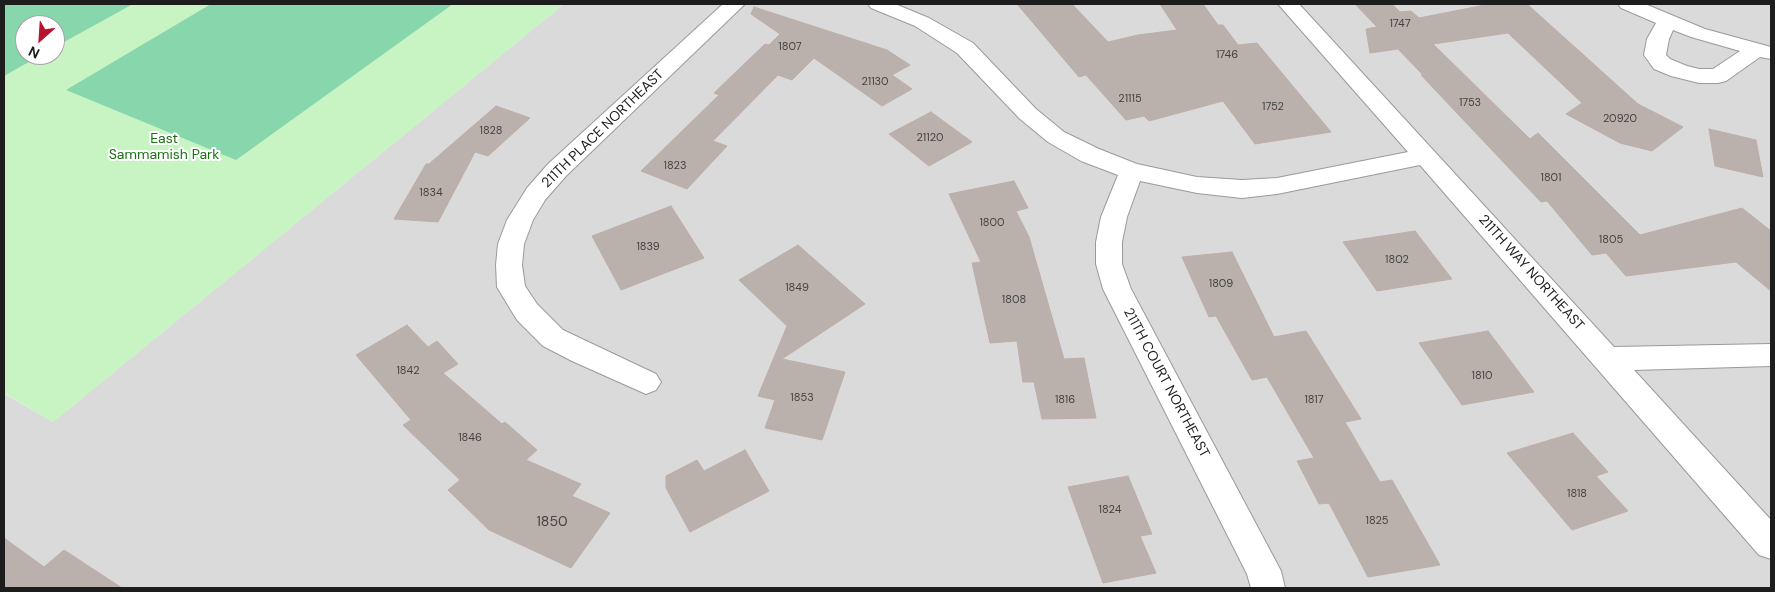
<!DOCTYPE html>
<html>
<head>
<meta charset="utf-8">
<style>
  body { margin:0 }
  #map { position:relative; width:1775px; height:592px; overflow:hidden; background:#ede9e4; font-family:"DM Sans",sans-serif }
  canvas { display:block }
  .frame { position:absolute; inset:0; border:5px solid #1d1d1d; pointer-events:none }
  .north { position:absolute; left:15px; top:15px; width:50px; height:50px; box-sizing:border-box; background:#fff; border:1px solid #a5a5a5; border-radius:50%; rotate:206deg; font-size:14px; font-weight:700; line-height:20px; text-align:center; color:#1d1d1d }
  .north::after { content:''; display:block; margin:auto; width:18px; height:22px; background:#b9122c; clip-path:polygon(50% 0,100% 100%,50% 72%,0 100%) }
</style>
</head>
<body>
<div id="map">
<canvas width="1775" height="592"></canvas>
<div class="frame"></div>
<div class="north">N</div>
</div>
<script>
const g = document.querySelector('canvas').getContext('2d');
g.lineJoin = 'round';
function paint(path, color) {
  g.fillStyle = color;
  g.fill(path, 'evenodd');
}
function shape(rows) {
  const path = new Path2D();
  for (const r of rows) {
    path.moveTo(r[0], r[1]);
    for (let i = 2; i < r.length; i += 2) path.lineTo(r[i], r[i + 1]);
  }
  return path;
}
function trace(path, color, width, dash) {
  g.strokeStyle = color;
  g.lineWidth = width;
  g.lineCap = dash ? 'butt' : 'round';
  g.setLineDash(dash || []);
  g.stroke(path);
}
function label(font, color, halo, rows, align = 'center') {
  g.font = font + ' "DM Sans",sans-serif';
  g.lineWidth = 4;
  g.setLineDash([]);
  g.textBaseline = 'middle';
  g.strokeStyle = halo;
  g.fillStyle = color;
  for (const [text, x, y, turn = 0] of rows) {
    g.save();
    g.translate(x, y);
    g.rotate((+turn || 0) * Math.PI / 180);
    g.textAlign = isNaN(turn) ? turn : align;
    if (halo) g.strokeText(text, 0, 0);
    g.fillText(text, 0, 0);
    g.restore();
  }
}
const residential = shape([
  [564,4,1771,4,1771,588,4,588,4,394,53,422]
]);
const park = shape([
  [4,4,564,4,53,422,4,393],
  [25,25,55,25,55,55,25,55]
]);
const pitch = shape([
  [4,4,133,4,55,47,55,25,25,25,25,55,41,55,4,76],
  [211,4,453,4,236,160,66,90]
]);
const building = shape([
  [1017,4,1072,4,1108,42,1138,35,1177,30,1160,4,1203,4,1218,25,1223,25,1238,45,1257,43,1331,132,1255,144,1223,101,1149,121,1144,116,1126,120,1086,75,1079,77,1017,4],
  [1355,4,1392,4,1400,12,1411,11,1419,18,1490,4,1527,4,1638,104,1683,127,1652,151,1620,143,1566,114,1582,103,1508,33,1433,44,1530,139,1538,133,1640,235,1742,208,1771,231,1771,291,1736,262,1626,276,1606,253,1592,255,1547,201,1541,202,1421,75,1423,75,1398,49,1370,53,1366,29,1377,27,1355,4],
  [754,7,887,50,910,65,892,75,912,89,882,106,814,58,792,80,778,75,713,141,727,146,687,189,641,171,719,95,714,93,765,44,769,45,780,34,751,14,754,7],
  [496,106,530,118,488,156,475,152,438,222,394,219,426,164,429,164,496,106],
  [931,112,972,142,929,166,889,134,931,112],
  [1709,129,1756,140,1763,177,1715,166,1709,129],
  [1014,181,1028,208,1016,211,1029,237,1064,359,1084,358,1096,418,1042,419,1034,382,1023,382,1017,341,990,343,972,263,981,262,949,194,1014,181],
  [671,206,704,258,621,290,592,236,671,206],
  [1415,231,1452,279,1377,291,1343,242,1415,231],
  [798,245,865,304,782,359,845,372,822,440,765,428,775,400,758,396,787,326,739,280,798,245],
  [1232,252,1274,337,1306,331,1361,419,1345,422,1380,482,1392,480,1440,565,1368,577,1329,503,1319,504,1297,461,1314,458,1267,377,1252,380,1216,316,1209,317,1182,257,1232,252],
  [407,325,428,347,437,341,458,364,443,373,502,424,505,422,537,450,526,460,581,484,572,496,610,513,571,568,489,530,448,490,460,480,403,425,411,420,356,355,407,325],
  [1488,331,1534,392,1462,405,1419,343,1488,331],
  [1573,433,1608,472,1596,476,1628,511,1572,530,1507,453,1573,433],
  [745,450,769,491,690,532,666,488,666,476,697,460,704,471,745,450],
  [1128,476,1152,534,1140,536,1156,573,1103,583,1068,487,1128,476],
  [4,538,44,567,64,550,122,588,4,588,4,538]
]);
const minor = shape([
  [723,4,745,4,566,176,545,200,533,220,524,244,522,265,525,286,537,304,563,330,656,374,661,382,656,390,646,394,572,361,543,346,517,320,497,287,496,265,498,244,507,220,527,188,548,164,723,4],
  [868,4,895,4,929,18,973,43,1036,109,1064,132,1099,149,1137,164,1197,177,1242,180,1277,178,1408,152,1278,4,1299,4,1614,347,1771,344,1771,366,1634,370,1771,520,1771,559,1759,555,1420,165,1277,194,1242,198,1197,193,1140,181,1127,217,1122,242,1122,264,1131,289,1281,571,1285,588,1251,588,1247,574,1103,289,1096,264,1096,242,1101,217,1118,175,1081,161,1048,142,1020,119,957,53,915,26,871,8,868,4],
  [1618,4,1645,4,1705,29,1771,47,1771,59,1760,57,1726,81,1718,83,1699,83,1671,76,1654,69,1644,55,1647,39,1656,23,1621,8,1618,4],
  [1673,30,1691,37,1740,51,1713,69,1699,69,1687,66,1670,59,1666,55,1669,39,1673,30]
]);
const numberNames = [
  ["1747",1400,24],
  ["1807",790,47],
  ["1746",1227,55],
  ["21130",875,82],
  ["21115",1130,99],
  ["1753",1470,103],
  ["1752",1273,107],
  ["20920",1620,119],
  ["1828",491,131],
  ["21120",930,138],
  ["1823",675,166],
  ["1801",1551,178],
  ["1834",431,193],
  ["1800",992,223],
  ["1805",1611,240],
  ["1839",648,247],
  ["1802",1397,260],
  ["1809",1221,284],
  ["1849",797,288],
  ["1808",1014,300],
  ["1842",408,371],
  ["1810",1482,376],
  ["1853",802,398],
  ["1816",1065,400],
  ["1817",1314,400],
  ["1846",470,438],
  ["1818",1577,494],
  ["1824",1110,510],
  ["1825",1377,521]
];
const streetNames = [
  ["211TH PLACE NORTHEAST",603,129,-44],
  ["211TH WAY NORTHEAST",1531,273,48],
  ["211TH COURT NORTHEAST",1166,383,62]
];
const parkNames = [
  ["East",164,139],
  ["Sammamish Park",164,155]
];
const nearNumbernames = [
  ["1850",552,522]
];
paint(residential, '#dbdada');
paint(park, '#c8f4c4');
paint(pitch, '#88d6ac');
paint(building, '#bab1ad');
trace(building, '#beaea8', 1);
trace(minor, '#9a9a9a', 2);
paint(minor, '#fff');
label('11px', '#444241', null, numberNames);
label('14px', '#1d1d1d', '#fff', streetNames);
label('14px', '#1c7115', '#fff', parkNames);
label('14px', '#444241', null, nearNumbernames);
</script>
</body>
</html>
